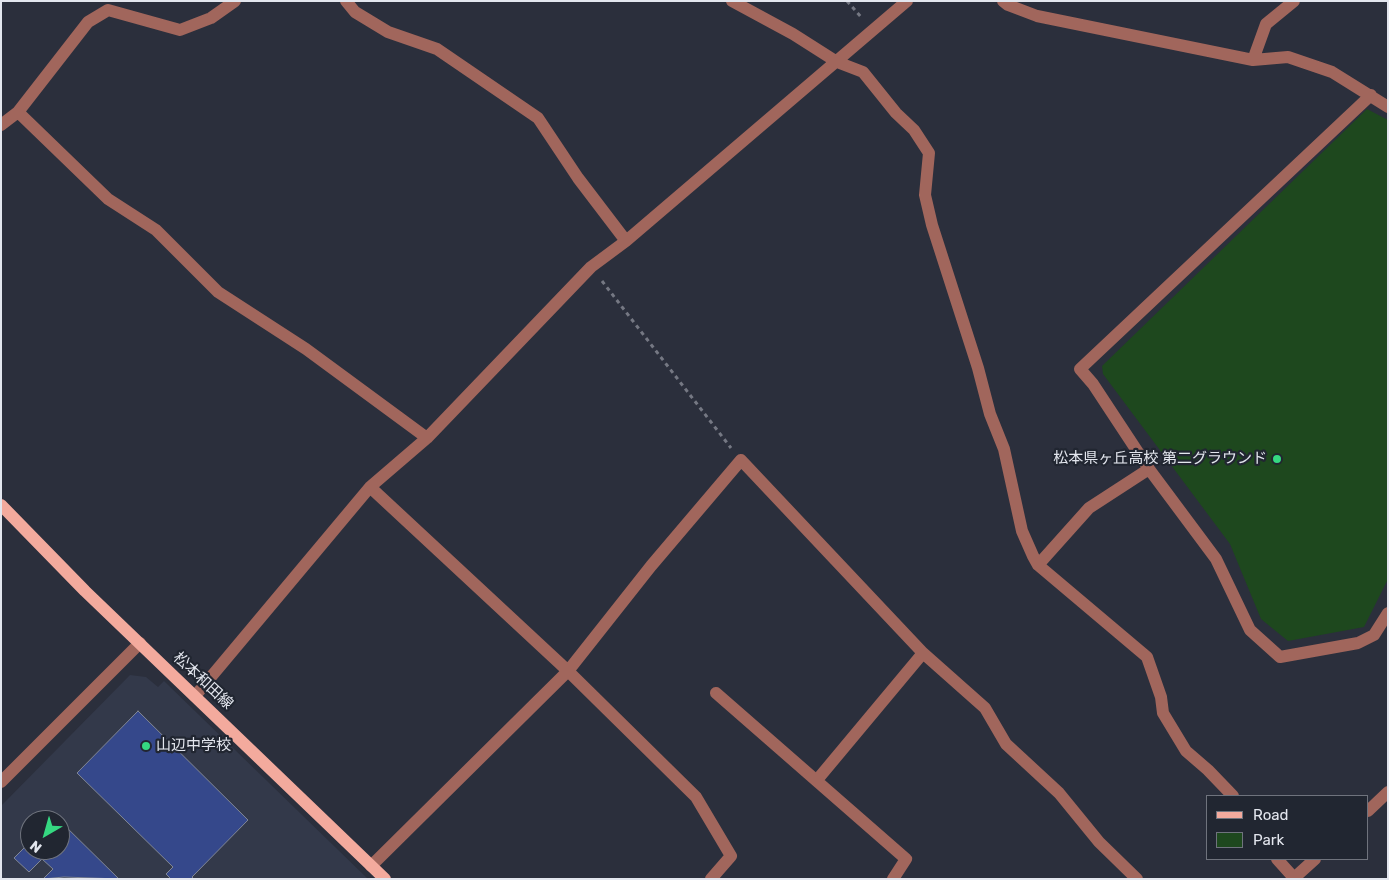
<!DOCTYPE html>
<html>
<head>
<meta charset="utf-8">
<style>
  body { margin:0 }
  #map { position:relative; width:1389px; height:880px; overflow:hidden; background:#2b2f3c; font-family:Rubik,sans-serif }
  canvas { display:block }
  .frame { position:absolute; inset:0; border:2px solid #e3e6ee; pointer-events:none }
  .legend { position:absolute; left:1206px; top:795px; width:162px; height:65px; box-sizing:border-box; background:#212631; border:1px solid #6f737d; margin:0; padding:6px 9px; list-style:none; font-size:15px; color:#e3e6ee }
  .legend li { display:flex; align-items:center; gap:10px; height:25px }
  .legend b { width:25px; border:1px solid #6f737d }
  .north { position:absolute; left:20px; top:810px; width:50px; height:50px; box-sizing:border-box; background:#212631; border:1px solid #6f737d; border-radius:50%; rotate:218deg; font-size:14px; font-weight:700; line-height:20px; text-align:center; color:#e3e6ee }
  .north::after { content:''; display:block; margin:auto; width:18px; height:22px; background:#35d881; clip-path:polygon(50% 0,100% 100%,50% 72%,0 100%) }
</style>
</head>
<body>
<div id="map">
<canvas width="1389" height="880"></canvas>
<div class="frame"></div>
<ul class="legend">
<li><b style="height:6px;background:#f3aa9d"></b>Road</li>
<li><b style="height:14px;background:#1e481e"></b>Park</li>
</ul>
<div class="north">N</div>
</div>
<script>
const g = document.querySelector('canvas').getContext('2d');
g.lineJoin = 'round';
function paint(path, color) {
  g.fillStyle = color;
  g.fill(path, 'evenodd');
}
function shape(rows) {
  const path = new Path2D();
  for (const r of rows) {
    path.moveTo(r[0], r[1]);
    for (let i = 2; i < r.length; i += 2) path.lineTo(r[i], r[i + 1]);
  }
  return path;
}
function trace(path, color, width, dash) {
  g.strokeStyle = color;
  g.lineWidth = width;
  g.lineCap = dash ? 'butt' : 'round';
  g.setLineDash(dash || []);
  g.stroke(path);
}
function label(font, color, halo, rows, align = 'center') {
  g.font = font + ' Rubik,"Noto Sans JP",sans-serif';
  g.lineWidth = 4.5;
  g.setLineDash([]);
  g.textBaseline = 'middle';
  g.strokeStyle = halo;
  g.fillStyle = color;
  for (const [text, x, y, turn = 0] of rows) {
    g.save();
    g.translate(x, y);
    g.rotate((+turn || 0) * Math.PI / 180);
    g.textAlign = isNaN(turn) ? turn : align;
    if (halo) g.strokeText(text, 0, 0);
    g.fillText(text, 0, 0);
    g.restore();
  }
}
const built = shape([
  [130,675,146,677,158,687,164,681,368,879,1,879,1,806],
  [30,820,60,820,60,850,30,850]
]);
const green = shape([
  [1367,109,1388,120,1388,579,1364,627,1288,641,1261,619,1230,544,1103,374,1102,366]
]);
const building = shape([
  [138,711,248,820,192,877,194,879,171,879,166,874,173,867,77,773,138,711],
  [52,813,59,820,45,820,52,813],
  [60,821,119,879,64,877,43,879,53,869,42,859,29,872,14,858,28,844,26,839,30,835,30,850,60,850,60,821]
]);
const path = shape([
  [847,1,861,17],
  [602,281,731,448]
]);
const minor = shape([
  [346,1,355,12,388,32,437,49,538,118,578,178,626,241],
  [732,1,793,34,837,62,863,72,896,113,914,130,929,153,925,195,932,225,978,368,990,414,1004,449,1022,531,1033,556,1038,565,1147,657,1161,697,1163,713,1186,751,1208,770,1233,796],
  [1003,1,1008,5,1037,16,1253,60,1288,57,1332,72,1388,107],
  [1253,60,1266,24,1294,1],
  [1371,95,1080,369,1093,384,1149,469,1216,559,1250,630,1280,657,1358,643,1374,635,1388,613],
  [18,112,108,199,156,230,218,292,306,349,427,438],
  [1,125,18,112,88,22,108,10,180,30,211,18,235,1],
  [370,487,568,671,696,797,731,856,711,879],
  [1038,565,1089,508,1149,469],
  [716,693,906,859,893,879],
  [195,696,370,487,427,438,591,267,626,241,907,1],
  [817,780,923,653],
  [1,782,140,643],
  [1368,811,1388,792],
  [1277,859,1295,879],
  [371,866,568,671,651,566,741,460,923,653,985,708,1006,744,1059,793,1099,842,1137,879],
  [1293,879,1315,859]
]);
const major = shape([
  [1,505,85,591,385,879]
]);
const markers = [
  [1277,459,5,"#35d881"],
  [146,746,5,"#35d881"]
];
const poiNames = [
  ["松本県ヶ丘高校 第二グラウンド",1267,459],
  ["山辺中学校",156,746,"left"]
];
const streetNames = [
  ["松本和田線",203,681,43]
];
paint(built, '#33394a');
paint(green, '#1e481e');
paint(building, '#35488b');
trace(building, '#818795', 1);
trace(path, '#757883', 3, [4, 4]);
trace(minor, '#a1665c', 12);
trace(major, '#f3aa9d', 12);
for (const [x, y, r, color] of markers) {
  const dot = new Path2D();
  dot.arc(x, y, r, 0, 2 * Math.PI);
  g.fillStyle = color;
  g.fill(dot);
  trace(dot, '#212631', 2);
}
label('15px', '#e3e6ee', '#212631', poiNames, 'right');
label('15px', '#e3e6ee', '#212631', streetNames);
</script>
</body>
</html>
